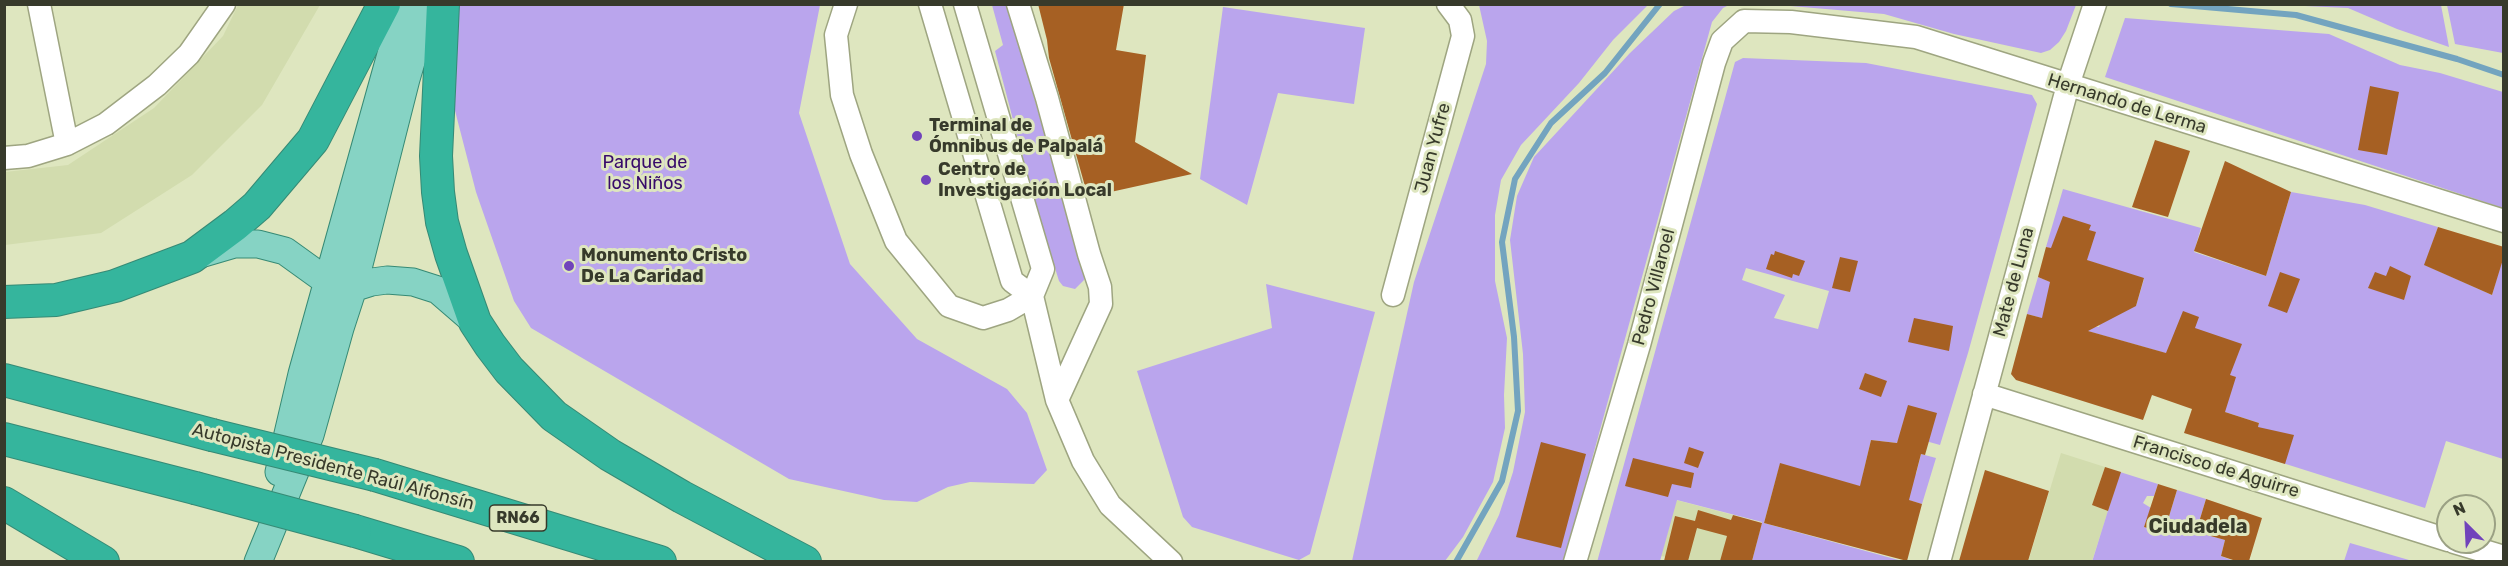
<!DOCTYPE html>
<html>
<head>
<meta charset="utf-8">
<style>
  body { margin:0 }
  #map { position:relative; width:2508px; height:566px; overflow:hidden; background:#dee6bf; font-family:Rubik,sans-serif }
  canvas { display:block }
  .frame { position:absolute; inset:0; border:6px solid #373a2b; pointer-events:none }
  .north { position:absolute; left:2436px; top:494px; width:60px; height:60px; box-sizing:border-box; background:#dee6bf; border:2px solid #9ba184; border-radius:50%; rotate:336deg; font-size:16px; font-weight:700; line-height:24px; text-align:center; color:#373a2b }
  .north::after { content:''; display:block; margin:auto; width:21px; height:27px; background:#7143bb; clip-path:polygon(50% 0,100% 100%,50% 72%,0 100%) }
</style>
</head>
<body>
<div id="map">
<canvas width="2508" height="566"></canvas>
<div class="frame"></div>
<div class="north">N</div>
</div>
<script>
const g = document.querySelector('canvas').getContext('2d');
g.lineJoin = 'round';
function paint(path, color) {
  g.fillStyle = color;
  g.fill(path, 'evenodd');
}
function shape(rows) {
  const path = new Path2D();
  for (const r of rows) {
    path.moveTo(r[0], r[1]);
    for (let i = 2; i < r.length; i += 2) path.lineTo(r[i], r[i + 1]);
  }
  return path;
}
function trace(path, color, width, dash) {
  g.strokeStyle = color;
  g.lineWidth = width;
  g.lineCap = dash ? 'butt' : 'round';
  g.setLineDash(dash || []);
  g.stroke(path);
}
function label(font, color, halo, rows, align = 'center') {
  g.font = font + ' Rubik,sans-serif';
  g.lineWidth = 6;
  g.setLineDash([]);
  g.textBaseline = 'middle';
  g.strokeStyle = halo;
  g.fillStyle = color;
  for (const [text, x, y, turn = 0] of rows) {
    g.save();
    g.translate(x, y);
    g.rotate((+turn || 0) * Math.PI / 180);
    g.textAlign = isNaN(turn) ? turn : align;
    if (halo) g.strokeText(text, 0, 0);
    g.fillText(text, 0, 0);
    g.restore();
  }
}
const built = shape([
  [238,5,320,5,262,105,192,175,101,233,5,245,5,172,68,165,154,108,223,36],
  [2061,453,2105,467,2092,505,2108,511,2092,561,2028,562],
  [1676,500,1733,515,1723,553,1733,556,1732,561,1685,561,1661,556]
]);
const green = shape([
  [454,5,820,5,799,113,850,264,917,339,1007,389,1027,413,1047,470,1034,484,970,482,948,487,917,502,884,500,789,479,531,328,514,301,476,192,453,103],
  [992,5,1008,5,1084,274,1084,280,1075,289,1063,286,1059,281,1033,196,995,51,1003,45],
  [1479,5,1648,5,1613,40,1579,83,1521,145,1501,180,1495,215,1495,281,1507,338,1504,395,1505,428,1493,482,1463,537,1445,561,1352,561,1414,282,1486,64,1487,41],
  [1686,5,1729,5,1723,8,1712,22,1564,561,1476,562,1499,515,1513,472,1525,412,1523,354,1510,240,1517,196,1534,157,1630,53,1674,11],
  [1779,5,2076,5,2066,31,2059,42,2050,50,2041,53,1954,34,1884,14],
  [2283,5,2441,5,2449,47,2397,29,2348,8],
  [2447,5,2503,5,2503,53,2455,44],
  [1223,7,1365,28,1354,104,1278,93,1247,205,1200,179],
  [2125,18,2329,34,2400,65,2440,73,2503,92,2503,208,2105,77],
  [1743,58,1866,63,2032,95,2037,104,1968,353,1940,445,1901,434,1897,443,1871,440,1863,474,1916,474,1921,454,1936,458,1922,504,1780,464,1764,523,1902,561,1752,561,1762,522,1677,500,1660,561,1597,562,1735,62],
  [1746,268,1829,291,1818,329,1774,318,1785,295,1742,280],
  [2063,189,2201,228,2194,252,2266,276,2291,192,2365,205,2438,227,2425,265,2492,295,2503,256,2503,459,2446,441,2425,508,2251,453,2259,423,2225,412,2165,353,2027,314,2038,277,2051,282,2075,323,2099,327,2106,302,2136,306,2144,279,2046,247],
  [1266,284,1375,312,1310,554,1299,560,1192,527,1183,517,1137,371,1272,328],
  [2120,472,2158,484,2154,496,2147,496,2143,503,2151,508,2144,527,2164,533,2177,490,2206,499,2196,532,2225,540,2221,556,2231,560,2230,562,2092,562],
  [2350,543,2409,560,2414,561,2344,561]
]);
const stream = shape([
  [2171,4,2296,15,2457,59,2504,75],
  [1456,562,1502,481,1518,411,1514,337,1502,242,1515,179,1551,123,1605,73,1660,4]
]);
const building = shape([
  [1038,4,1124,4,1116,50,1146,55,1135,142,1192,174,1088,197,1049,58,1047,40],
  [2370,86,2399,92,2387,155,2358,150],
  [2155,140,2190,151,2168,217,2132,207],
  [2225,161,2291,192,2266,276,2194,251],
  [2063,216,2091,225,2089,230,2096,232,2087,260,2144,278,2136,306,2088,331,2166,353,2183,311,2199,317,2195,328,2242,344,2230,375,2236,377,2225,412,2259,423,2258,427,2294,435,2285,464,2184,433,2192,409,2152,395,2143,420,2016,380,2011,374,2027,314,2042,318,2050,282,2038,277,2046,247,2051,248],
  [2438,227,2504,247,2504,256,2492,295,2424,265],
  [1775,251,1805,261,1799,276,1793,274,1792,278,1766,269,1771,254,1774,255],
  [1840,257,1858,261,1850,292,1832,288],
  [2390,266,2411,276,2404,300,2368,288,2375,272,2386,276],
  [2280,272,2300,279,2287,313,2268,306],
  [1914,318,1953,326,1949,351,1908,342],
  [1865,373,1887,381,1881,397,1859,389],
  [1908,405,1937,413,1925,455,1921,454,1909,500,1922,504,1907,561,1764,523,1780,463,1860,486,1871,440,1897,443],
  [1541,442,1586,454,1561,548,1516,537],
  [1689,447,1704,452,1698,468,1684,463],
  [1633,458,1694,473,1691,488,1672,484,1668,497,1625,486],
  [2105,467,2121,472,2108,511,2092,505],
  [1985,470,2049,491,2028,561,1959,561],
  [2158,484,2177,490,2164,533,2144,527],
  [2206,499,2262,518,2249,561,2236,561,2221,556,2225,540,2196,532],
  [1698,510,1731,520,1733,515,1762,523,1752,561,1720,561,1727,536,1697,528,1688,561,1664,561,1675,516,1695,521]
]);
const minor = shape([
  [39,4,67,144],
  [846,4,836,35,842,95,861,154,896,241,949,306,983,318,1008,310,1032,296],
  [930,4,1012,281,1032,296],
  [965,4,1043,269,1032,296],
  [1018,4,1047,98,1089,254,1100,287,1101,304,1057,400],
  [4,158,28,156,67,144,106,124,157,85,189,54,224,4],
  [1393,295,1463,36,1460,20,1448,4],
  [1032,296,1057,400,1083,461,1110,505,1171,562],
  [1984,394,2448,540],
  [2454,542,2504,557],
  [1575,562,1639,345,1714,63,1722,41,1744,21,1791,22,1916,37,2504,221],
  [1939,562,2068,85,2095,4]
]);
const major = shape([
  [200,254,234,244,258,244,285,251,328,282,334,297],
  [341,297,353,288,372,282,387,280,413,282,438,290,475,322],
  [279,472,302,374,405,4],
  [258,562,310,435,340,328,353,288,406,79,428,4]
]);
const highway = shape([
  [443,4,436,156,438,192,442,222,451,254,475,322,490,345,509,370,554,416,610,455,682,497,805,562],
  [4,302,56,300,115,286,192,257,235,225,257,206,313,140,384,4],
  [4,380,212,435],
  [4,439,195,488],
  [375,475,660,562],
  [4,503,103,562],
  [355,531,458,562]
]);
const highwayBridge = shape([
  [212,435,375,475],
  [195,488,355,531]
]);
const markers = [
  [917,136,6,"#7143bb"],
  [926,180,6,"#7143bb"],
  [569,266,6,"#7143bb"]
];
const shields = [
  [518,518,57]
];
const shieldNames = [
  ["RN66",518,518]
];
const streetNames = [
  ["Hernando de Lerma",2127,104,17],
  ["Juan Yufre",1433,148,-75],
  ["Mate de Luna",2014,282,-75],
  ["Pedro Villaroel",1654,287,-75],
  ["Autopista Presidente Raúl Alfonsín",333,467,15],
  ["Francisco de Aguirre",2216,467,17]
];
const poiNames = [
  ["Terminal de",929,126],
  ["Ómnibus de Palpalá",929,147],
  ["Centro de",938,170],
  ["Investigación Local",938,191],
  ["Monumento Cristo",581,256],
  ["De La Caridad",581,277]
];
const parkNames = [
  ["Parque de",645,163],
  ["los Niños",645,184]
];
const neighbourhoodNames = [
  ["Ciudadela",2198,527]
];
paint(built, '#d2dcae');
paint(green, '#baa5ed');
trace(stream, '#73a4bf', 6);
paint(building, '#a66023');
trace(minor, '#9ea581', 25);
trace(major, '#368a75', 29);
trace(highway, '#368a75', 34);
trace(minor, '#fff', 22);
trace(major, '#86d3c4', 27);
trace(highway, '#35b59d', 32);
trace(highwayBridge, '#368a75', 34, []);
trace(highwayBridge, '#35b59d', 32);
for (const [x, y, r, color] of markers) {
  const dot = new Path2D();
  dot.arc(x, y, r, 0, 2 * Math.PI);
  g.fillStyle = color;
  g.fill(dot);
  trace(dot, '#dee6bf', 2);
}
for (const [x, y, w] of shields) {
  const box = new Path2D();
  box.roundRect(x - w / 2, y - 13, w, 26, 4.5);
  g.fillStyle = '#dee6bf';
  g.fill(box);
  trace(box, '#373a2b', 1.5);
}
label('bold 16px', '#373a2b', null, shieldNames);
label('18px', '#373a2b', '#dee6bf', streetNames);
label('bold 18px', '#373a2b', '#dee6bf', poiNames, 'left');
label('18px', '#370a6a', '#dee6bf', parkNames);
label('bold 20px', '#373a2b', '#dee6bf', neighbourhoodNames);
</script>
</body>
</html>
